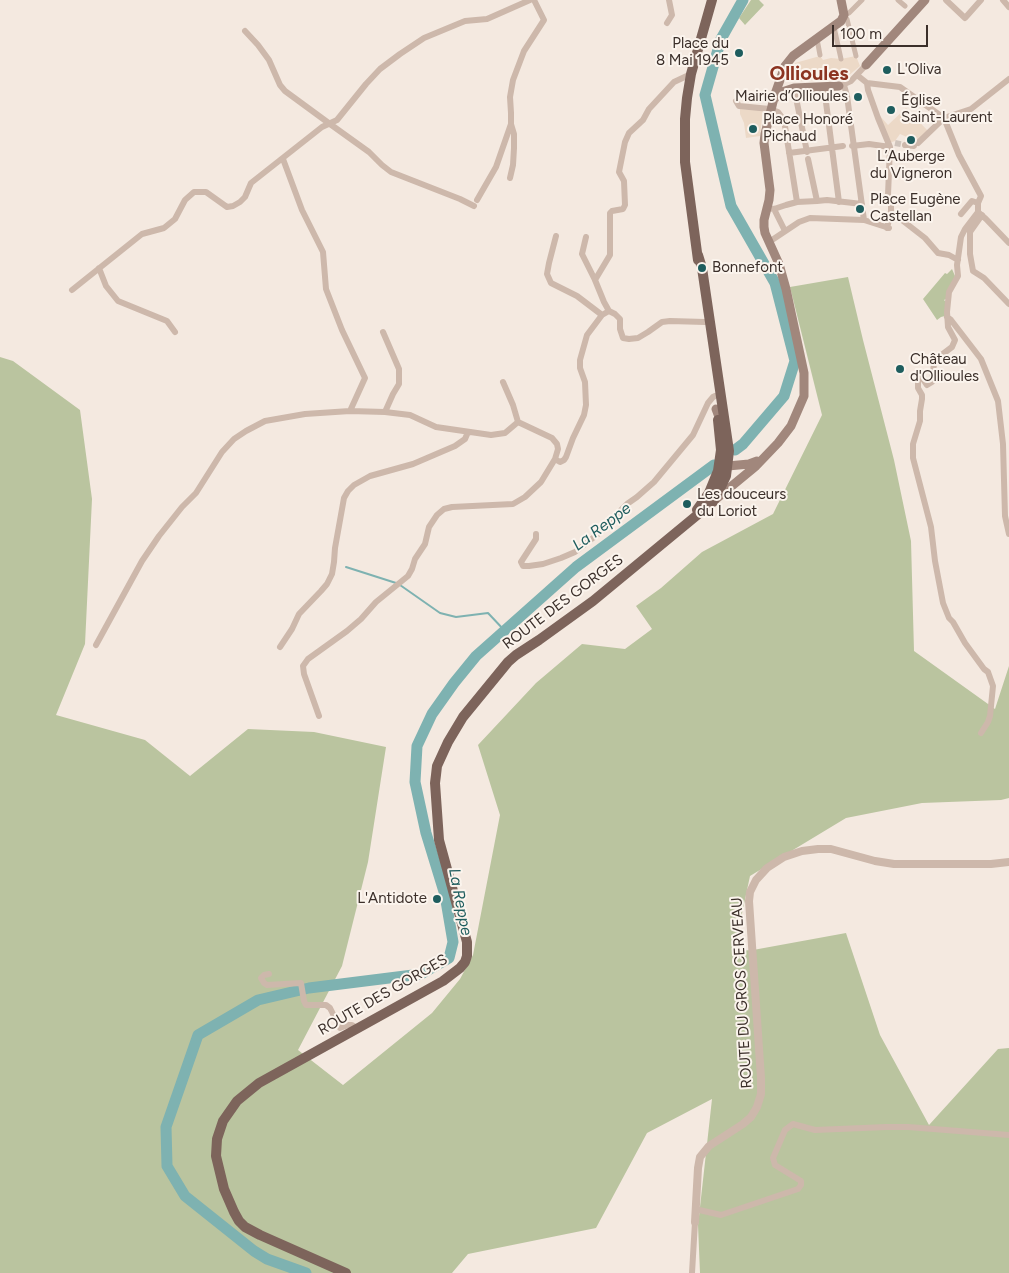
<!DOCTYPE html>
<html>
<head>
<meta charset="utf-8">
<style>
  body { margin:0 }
  #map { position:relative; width:1009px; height:1273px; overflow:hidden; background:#f4e9e0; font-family:Figtree,sans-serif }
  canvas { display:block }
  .scale { position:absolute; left:832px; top:25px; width:96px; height:22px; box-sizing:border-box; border:2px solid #3b2f2a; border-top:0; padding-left:6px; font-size:15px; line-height:18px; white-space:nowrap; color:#3b2f2a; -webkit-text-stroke:4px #fbf4ed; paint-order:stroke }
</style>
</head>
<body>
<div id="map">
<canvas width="1009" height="1273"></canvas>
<div class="scale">100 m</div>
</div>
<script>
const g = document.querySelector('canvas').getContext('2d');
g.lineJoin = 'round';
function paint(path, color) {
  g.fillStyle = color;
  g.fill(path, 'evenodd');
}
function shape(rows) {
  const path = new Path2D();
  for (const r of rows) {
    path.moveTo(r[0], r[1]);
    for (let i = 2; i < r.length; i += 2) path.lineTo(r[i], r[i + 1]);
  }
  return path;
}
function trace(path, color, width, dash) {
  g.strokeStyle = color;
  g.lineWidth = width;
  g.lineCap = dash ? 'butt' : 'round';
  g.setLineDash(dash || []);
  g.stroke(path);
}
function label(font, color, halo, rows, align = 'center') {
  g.font = font + ' Figtree,sans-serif';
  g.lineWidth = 4;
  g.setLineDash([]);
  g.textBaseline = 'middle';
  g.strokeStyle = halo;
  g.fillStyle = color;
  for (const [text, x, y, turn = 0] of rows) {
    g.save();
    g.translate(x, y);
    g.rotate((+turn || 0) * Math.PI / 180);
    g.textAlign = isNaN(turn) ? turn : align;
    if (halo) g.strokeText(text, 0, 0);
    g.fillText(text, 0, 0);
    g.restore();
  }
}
const green = shape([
  [751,0,759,0,764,5,745,25,739,18],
  [952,269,955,276,946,299,944,300,946,302,945,316,941,317,937,320,923,299,945,273,947,274],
  [848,277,863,340,894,460,911,541,914,651,995,709,1009,666,1009,798,1001,800,922,803,846,818,750,876,734,951,753,950,846,933,880,1035,929,1125,998,1049,1009,1048,1009,1273,700,1273,698,1225,712,1099,647,1133,596,1228,468,1254,452,1273,0,1273,0,357,13,361,80,410,92,499,85,644,56,715,145,740,190,776,248,729,314,732,386,747,368,862,342,966,298,1050,343,1085,432,1013,460,979,473,955,500,815,478,745,536,683,582,644,625,649,652,629,636,606,661,588,702,552,773,514,822,415,790,287]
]);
const plaza = shape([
  [820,56,823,60,831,58,841,59,856,56,860,66,847,77,791,82,787,77,789,69,794,71,796,67,795,63],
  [906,108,928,131,916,141,900,134,895,141,889,143,880,116,888,125],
  [740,109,763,110,760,136,746,138,744,123,740,114]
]);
const stream = shape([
  [346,567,396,583],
  [400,585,440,613,456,617,488,613,505,631]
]);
const river = shape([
  [735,450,743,444,784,396,795,361,775,283,731,206,705,95,721,39,743,0],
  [306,1273,267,1259,254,1251,185,1196,167,1166,166,1127,198,1035,258,1000,309,988,421,974,449,958,453,942,445,895,426,833,415,782,417,746,432,714,454,683,476,656,576,567,714,465]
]);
const minorTunnel = shape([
  [895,143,905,145]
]);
const pedestrian = shape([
  [898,0,905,6],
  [844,15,849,13,862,0],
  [843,17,847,19,856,56],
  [834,27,841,59],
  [817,39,820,55]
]);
const minor = shape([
  [946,0,965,18,981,0],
  [1003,0,1009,7],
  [667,23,672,15,669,0],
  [245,31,258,45,269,60,280,85,285,91,330,124,369,152,382,165,391,172,460,199,474,206],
  [857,75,867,83,900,87,944,118],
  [867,83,868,90,878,118,890,147,888,195,891,203,891,211,887,228],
  [844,85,847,96,864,220],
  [840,86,851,81,866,65],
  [824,87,839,202],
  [794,88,807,152],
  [736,101,739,106,770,109,778,112,784,120,797,202],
  [944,118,959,155,981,196,978,203,978,212],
  [918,143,944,118,971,109,1009,79],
  [905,145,914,146],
  [852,146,869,144,890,147],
  [789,153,843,146],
  [283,159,302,210,323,252,326,289,342,330,365,378,350,411],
  [808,159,817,201],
  [510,178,513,165,514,148,514,134,511,124],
  [477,200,496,167,511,124,511,113,510,97,513,80,524,51,544,20,534,0],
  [767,208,774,209,786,205,797,202,817,201,827,200,862,204],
  [774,209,785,231],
  [978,212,965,229,961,237,957,265,958,276,949,292,947,312,948,327,955,340,952,347,935,360,932,375,932,382,927,385,921,376,918,377,918,388,922,395,922,399,920,411,920,421,913,444,913,458,931,527,935,561,943,603,949,618,953,622,965,643,984,669,988,672,993,686,990,716,988,722,981,733],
  [978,212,986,219,1009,243],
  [961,214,972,201,978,203],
  [898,217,925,238,938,253,949,255,958,260],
  [970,232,970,254,973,271,984,278,1009,304],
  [970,232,982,215],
  [556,236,549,263,547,274,551,283,577,296,602,315],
  [586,237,582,254,595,280,604,302,609,311],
  [769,242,799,222,810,218,864,220,889,228],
  [99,268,106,286,118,301,167,321,175,332],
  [595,280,610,255,610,213,612,211,623,209,625,205,624,181,619,172,625,142,629,133,643,120,649,109,674,82,691,74],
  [72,290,142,234,164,228,175,219,185,200,194,192,206,192,227,207,233,206,240,202,245,197,251,183,322,127,337,120,366,84,380,69,400,54,424,38,465,21,487,19,530,0],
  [947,317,951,320,981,359,998,401,1003,444,1005,516,1009,534],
  [383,332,399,369,399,384,393,394,385,412],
  [503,382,513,405,518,422],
  [555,459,560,462,564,460,566,457,573,438,584,415,586,405,585,382,580,368,580,360,587,335,602,315,609,311,615,314,620,319,620,329,623,338,629,339,638,338,648,332,662,322,670,321,705,322],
  [536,534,536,539,521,562,523,566,529,566,543,564,561,558,575,552,616,520,617,514,627,504,637,497,654,482,693,435,708,403,713,397,715,396],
  [96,645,142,561,159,536,182,507,196,493,222,452,234,439,246,431,265,421,305,414,350,411,385,412,410,415,436,427,491,435,505,433,518,422,552,438,557,444,558,449,555,459,541,482,525,497,513,504,452,507,444,509,437,515,429,527,425,544,415,559,412,569,408,576,376,602,361,619,347,631,308,659,303,666,304,674,319,716],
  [280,647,292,629,299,614,321,591,327,584,332,574,334,562,335,548,344,498,348,491,354,485,370,476,413,464,455,446,465,439,468,432],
  [269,974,264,975,261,978,264,983,267,985,301,983,304,1001,306,1005,326,1005,330,1008,340,1028,348,1025,352,1025,357,1028],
  [695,1209,721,1215,798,1189,801,1185,801,1181,775,1165,773,1158,785,1130,793,1124,815,1130,886,1127,908,1127,1009,1135],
  [692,1273,695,1222]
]);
const tertiary = shape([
  [695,1222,698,1168,700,1157,709,1146,743,1124,751,1117,757,1107,761,1094,761,1078,749,901,750,892,756,880,767,868,784,857,802,851,818,849,831,849,875,861,894,864,991,864,1009,862]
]);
const secondary = shape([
  [866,65,925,0],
  [773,100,782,92,794,88,839,86],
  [716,409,722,425],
  [722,469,728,466,749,464,757,461],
  [716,499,756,466,778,443,791,426,804,396,804,373,786,289,779,264,765,233,764,227,764,220,769,200,770,190,764,143,765,134,775,94,785,66,793,56,841,21,844,15,841,0]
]);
const primary = shape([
  [698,260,685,162,685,119,687,98,691,74,712,0],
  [697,510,709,493,718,471,721,450,718,420],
  [346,1273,260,1235,245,1227,239,1221,234,1212,224,1189,216,1156,217,1139,223,1121,237,1101,259,1083,443,981,460,968,465,962,467,956,467,942,439,840,435,783,436,775,437,766,448,742,463,717,508,662,516,655,539,640,593,601,713,502,719,491,726,476,729,451,702,268,698,255]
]);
const markers = [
  [739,53,5,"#1e5d5e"],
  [887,70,5,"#1e5d5e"],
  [858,97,5,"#1e5d5e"],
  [891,110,5,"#1e5d5e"],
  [753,129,5,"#1e5d5e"],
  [911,140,5,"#1e5d5e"],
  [860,209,5,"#1e5d5e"],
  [702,268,5,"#1e5d5e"],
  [900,369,5,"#1e5d5e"],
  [687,504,5,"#1e5d5e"],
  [437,899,5,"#1e5d5e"]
];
const poiNames = [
  ["Place du",729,44,"right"],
  ["8 Mai 1945",729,61,"right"],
  ["L'Oliva",897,70],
  ["Mairie d’Ollioules",848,97,"right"],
  ["Église",901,101],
  ["Saint-Laurent",901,118],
  ["Place Honoré",763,120],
  ["Pichaud",763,137],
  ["L’Auberge",911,157,"center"],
  ["du Vigneron",911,174,"center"],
  ["Place Eugène",870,200],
  ["Castellan",870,217],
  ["Bonnefont",712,268],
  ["Château",910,360],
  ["d'Ollioules",910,377],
  ["Les douceurs",697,495],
  ["du Loriot",697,512],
  ["L'Antidote",427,899,"right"]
];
const streetNames = [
  ["ROUTE DES GORGES",563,602,-37],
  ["ROUTE DU GROS CERVEAU",742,993,-93],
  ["ROUTE DES GORGES",383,995,-30]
];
const waterNames = [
  ["La Reppe",602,527,-37],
  ["La Reppe",460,902,79]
];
const districtNames = [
  ["Ollioules",809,74]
];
paint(green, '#bac49f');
paint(plaza, '#ecd9c7');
trace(stream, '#7eb2b1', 2);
trace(river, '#7eb2b1', 11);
trace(minorTunnel, '#cfc4bc', 6, [6, 3]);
trace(pedestrian, '#cdb8ab', 5);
trace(minor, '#cdb8ab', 6);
trace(tertiary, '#cdb8ab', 8);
trace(secondary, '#a1877c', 9);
trace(primary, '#7d645b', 10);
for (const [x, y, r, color] of markers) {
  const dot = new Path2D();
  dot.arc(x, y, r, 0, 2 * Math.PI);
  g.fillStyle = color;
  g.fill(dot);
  trace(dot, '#fbf4ed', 2);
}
label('15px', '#3b2f2a', '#fbf4ed', poiNames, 'left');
label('15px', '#3b2f2a', '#fbf4ed', streetNames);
label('italic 16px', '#1e5d5e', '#fbf4ed', waterNames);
label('bold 20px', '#8c3421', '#fbf4ed', districtNames);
</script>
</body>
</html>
